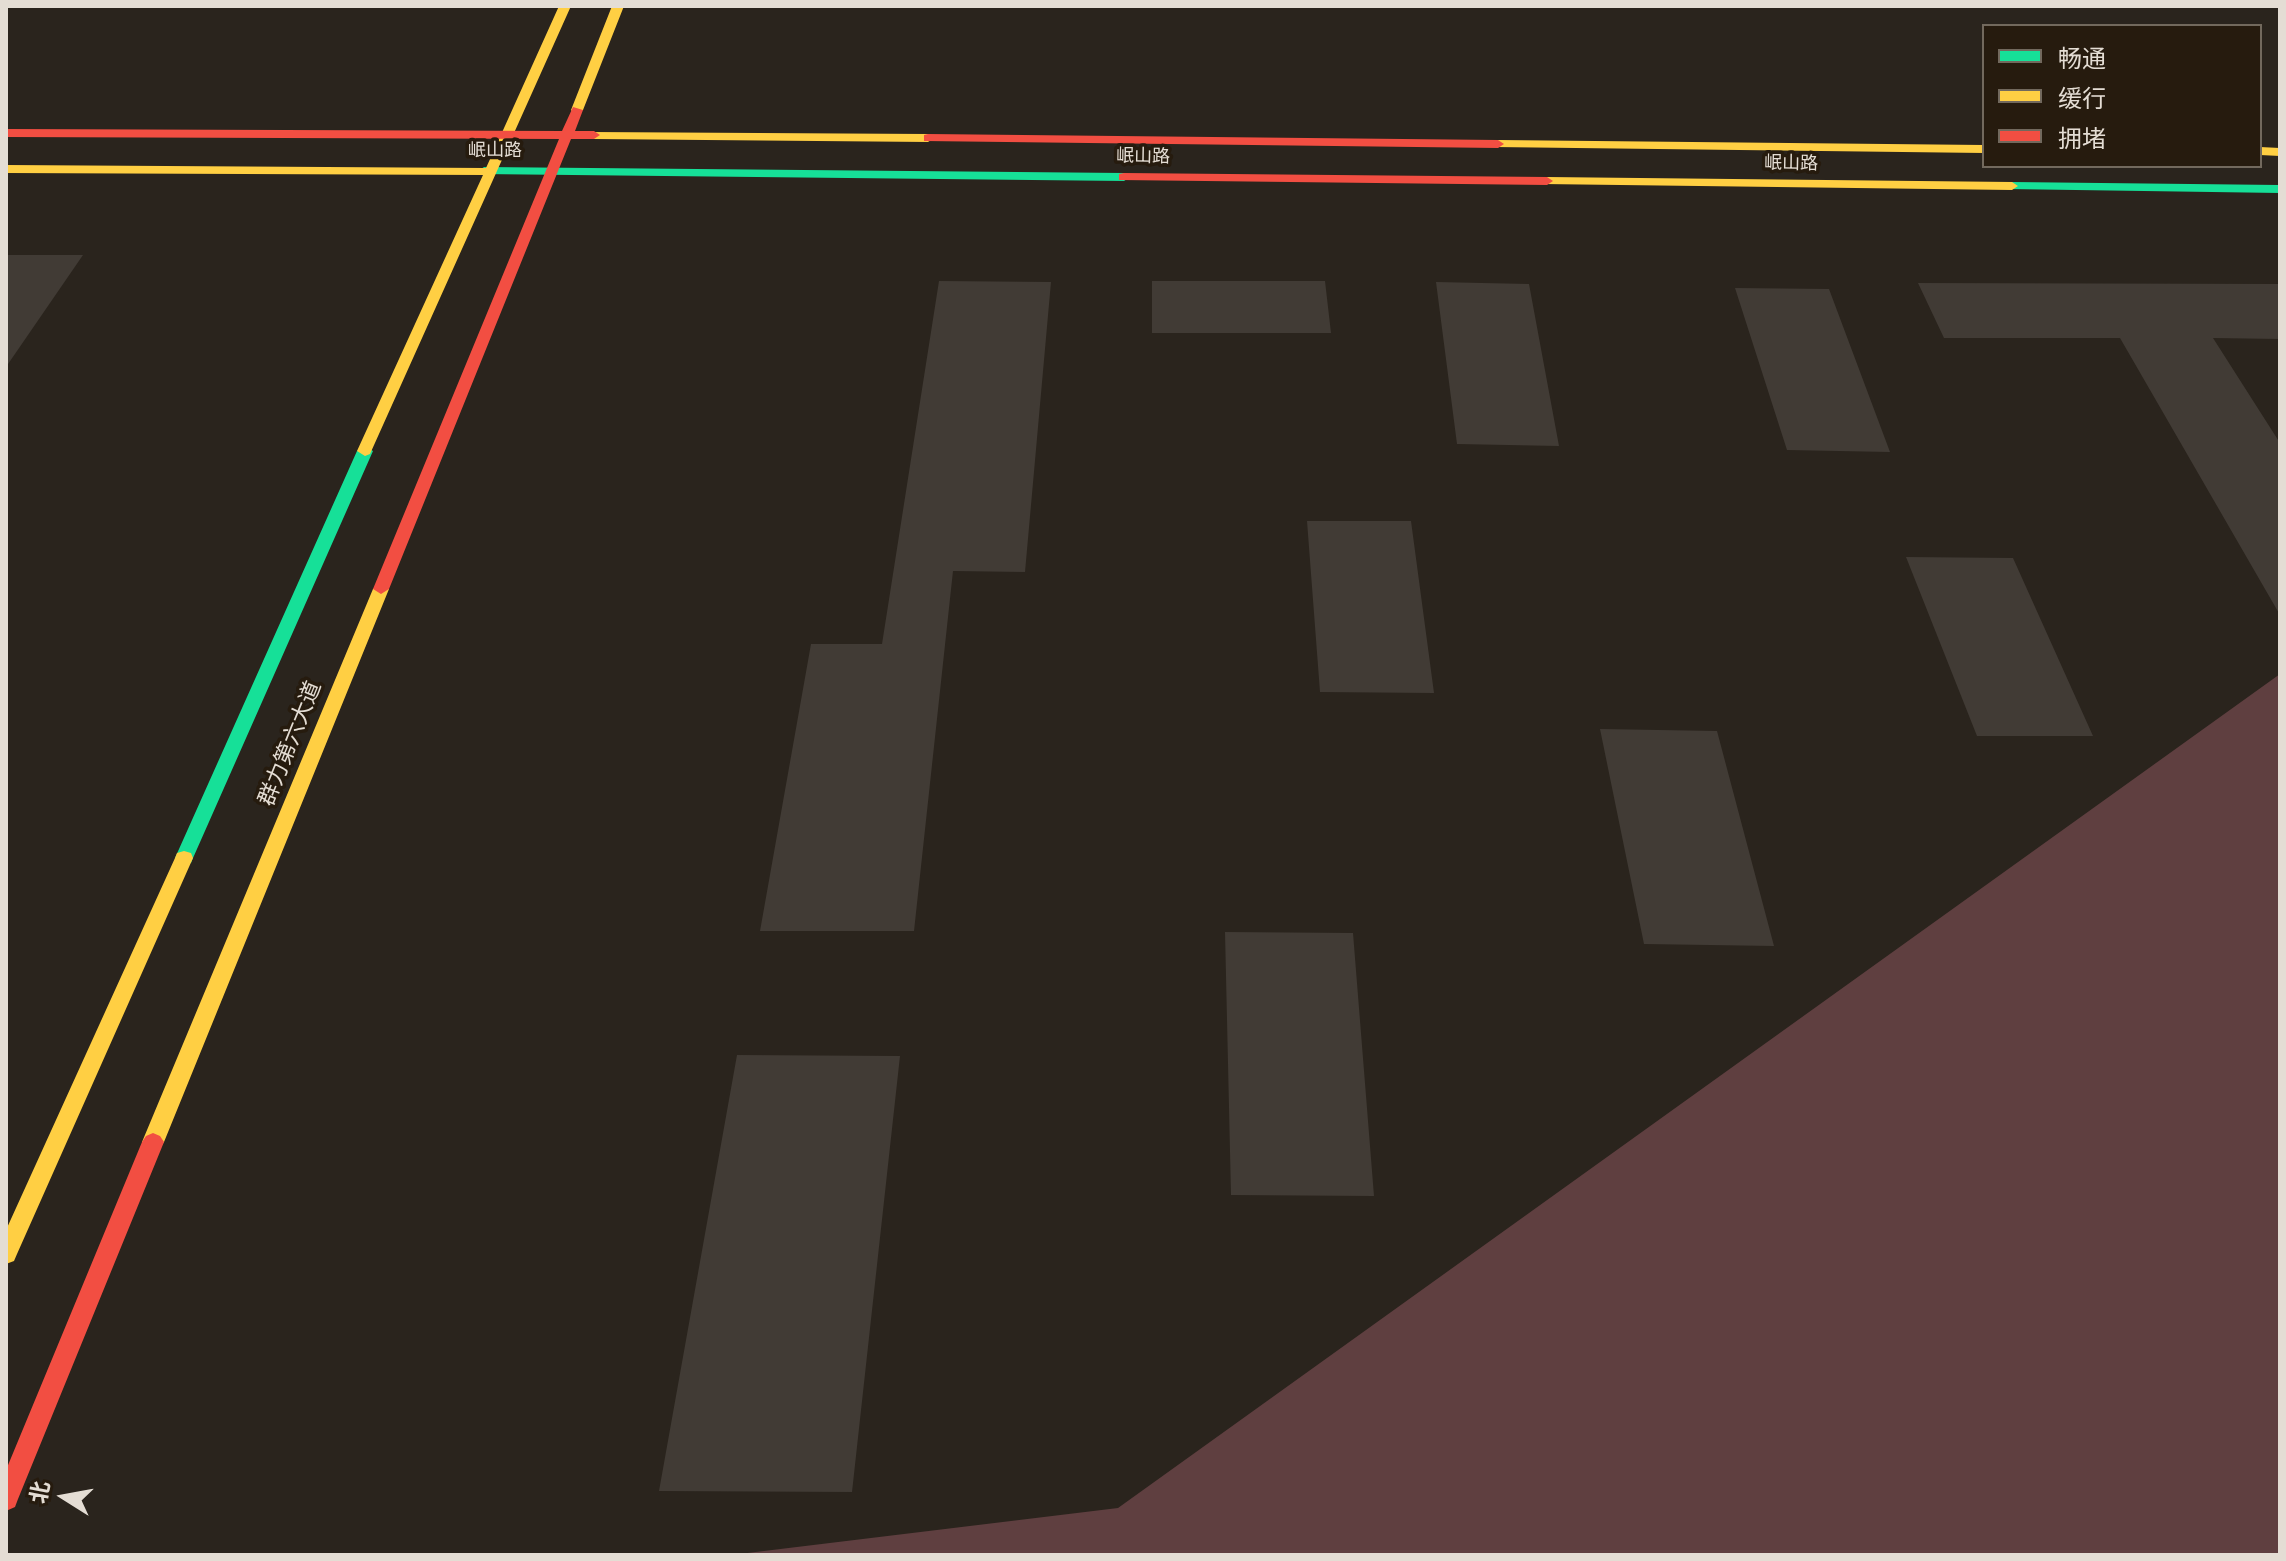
<!DOCTYPE html>
<html>
<head>
<meta charset="utf-8">
<style>
  body { margin:0 }
  #map { position:relative; width:2286px; height:1561px; overflow:hidden; background:#2a241d; font-family:"Times New Roman","Noto Sans SC",serif }
  canvas { display:block }
  .frame { position:absolute; inset:0; border:8px solid #e4ddd4; pointer-events:none }
  .legend { position:absolute; left:1982px; top:24px; width:280px; height:144px; box-sizing:border-box; background:#261b0e; border:2px solid #72695d; margin:0; padding:10px 14px; list-style:none; font-size:24px; color:#e4ddd4 }
  .legend li { display:flex; align-items:center; gap:16px; height:40px }
  .legend b { width:40px; border:2px solid #72695d }
  .north { position:absolute; left:24px; top:1457px; width:80px; height:80px; -webkit-text-stroke:6px #261b0e; paint-order:stroke; rotate:281deg; font-size:22px; font-weight:700; line-height:32px; text-align:center; color:#e4ddd4 }
  .north::after { content:''; display:block; margin:auto; width:28px; height:36px; background:#e4ddd4; clip-path:polygon(50% 0,100% 100%,50% 72%,0 100%) }
</style>
</head>
<body>
<div id="map">
<canvas width="2286" height="1561"></canvas>
<div class="frame"></div>
<ul class="legend">
<li><b style="height:10px;background:#16e098"></b>畅通</li>
<li><b style="height:10px;background:#ffcf43"></b>缓行</li>
<li><b style="height:10px;background:#f24e42"></b>拥堵</li>
</ul>
<div class="north">北</div>
</div>
<script>
const g = document.querySelector('canvas').getContext('2d');
g.lineJoin = 'round';
function paint(path, color) {
  g.fillStyle = color;
  g.fill(path, 'evenodd');
}
function shape(rows) {
  const path = new Path2D();
  for (const r of rows) {
    path.moveTo(r[0], r[1]);
    for (let i = 2; i < r.length; i += 2) path.lineTo(r[i], r[i + 1]);
  }
  return path;
}
function label(font, color, halo, rows, align = 'center') {
  g.font = font + ' "Times New Roman","Noto Sans SC",serif';
  g.lineWidth = 7;
  g.setLineDash([]);
  g.textBaseline = 'middle';
  g.strokeStyle = halo;
  g.fillStyle = color;
  for (const [text, x, y, turn = 0] of rows) {
    g.save();
    g.translate(x, y);
    g.rotate((+turn || 0) * Math.PI / 180);
    g.textAlign = isNaN(turn) ? turn : align;
    if (halo) g.strokeText(text, 0, 0);
    g.fillText(text, 0, 0);
    g.restore();
  }
}
const green = shape([
  [2280,674,2280,1555,731,1555,1118,1508]
]);
const building = shape([
  [6,255,83,255,6,367],
  [939,281,1051,282,1025,572,953,571,914,931,760,931,811,644,882,644],
  [1152,281,1325,281,1331,333,1152,333],
  [1436,282,1529,284,1559,446,1457,444],
  [1918,283,2280,284,2280,339,2213,338,2280,443,2280,615,2120,338,1944,338],
  [1735,288,1829,289,1890,452,1787,450],
  [1307,521,1411,521,1434,693,1320,692],
  [1906,557,2013,558,2093,736,1977,736],
  [1600,729,1717,731,1774,946,1644,944],
  [1225,932,1353,933,1374,1196,1231,1195],
  [737,1055,900,1056,852,1492,659,1491]
]);
const fast = shape([
  [484,167,1124,173,1130,177,1124,181,480,174,478,171,484,167],
  [2012,182,2280,185,2280,193,2007,189,2006,186,2012,182],
  [365,446,373,451,193,858,191,863,184,865,177,863,175,858,357,451,365,446]
]);
const slow = shape([
  [559,6,571,6,370,454,365,456,357,451,483,175,6,173,6,165,486,168,559,6],
  [612,6,624,6,583,110,573,113,571,110,612,6],
  [590,132,928,134,934,138,928,142,594,139,588,135,590,132],
  [1498,140,1984,145,1984,153,1494,147,1492,144,1498,140],
  [2260,147,2280,148,2280,156,2260,155,2260,147],
  [1547,177,2012,182,2018,186,2012,190,1542,184,1542,178,1547,177],
  [381,584,389,589,164,1142,160,1148,153,1151,146,1148,142,1142,373,589,381,584],
  [184,851,191,853,193,858,17,1254,14,1261,6,1264,6,1230,175,858,177,853,184,851]
]);
const jam = shape([
  [573,107,583,110,575,131,594,131,600,135,594,139,571,139,389,589,381,594,373,589,559,139,6,137,6,129,562,131,573,107],
  [928,134,1498,140,1504,144,1498,148,924,141,924,135,928,134],
  [1124,173,1547,177,1553,181,1547,185,1119,180,1119,174,1124,173],
  [153,1133,160,1136,164,1142,18,1499,15,1507,6,1511,6,1470,142,1142,146,1136,153,1133]
]);
const farStreetnames = [
  ["岷山路",495,151],
  ["岷山路",1143,157,1],
  ["岷山路",1791,164,1]
];
const streetNames = [
  ["群力第六大道",291,744,-68]
];
paint(green, '#5f3f40');
paint(building, '#413b35');
paint(fast, '#16e098');
paint(slow, '#ffcf43');
paint(jam, '#f24e42');
label('18px', '#e4ddd4', '#261b0e', farStreetnames);
label('22px', '#e4ddd4', '#261b0e', streetNames);
</script>
</body>
</html>
